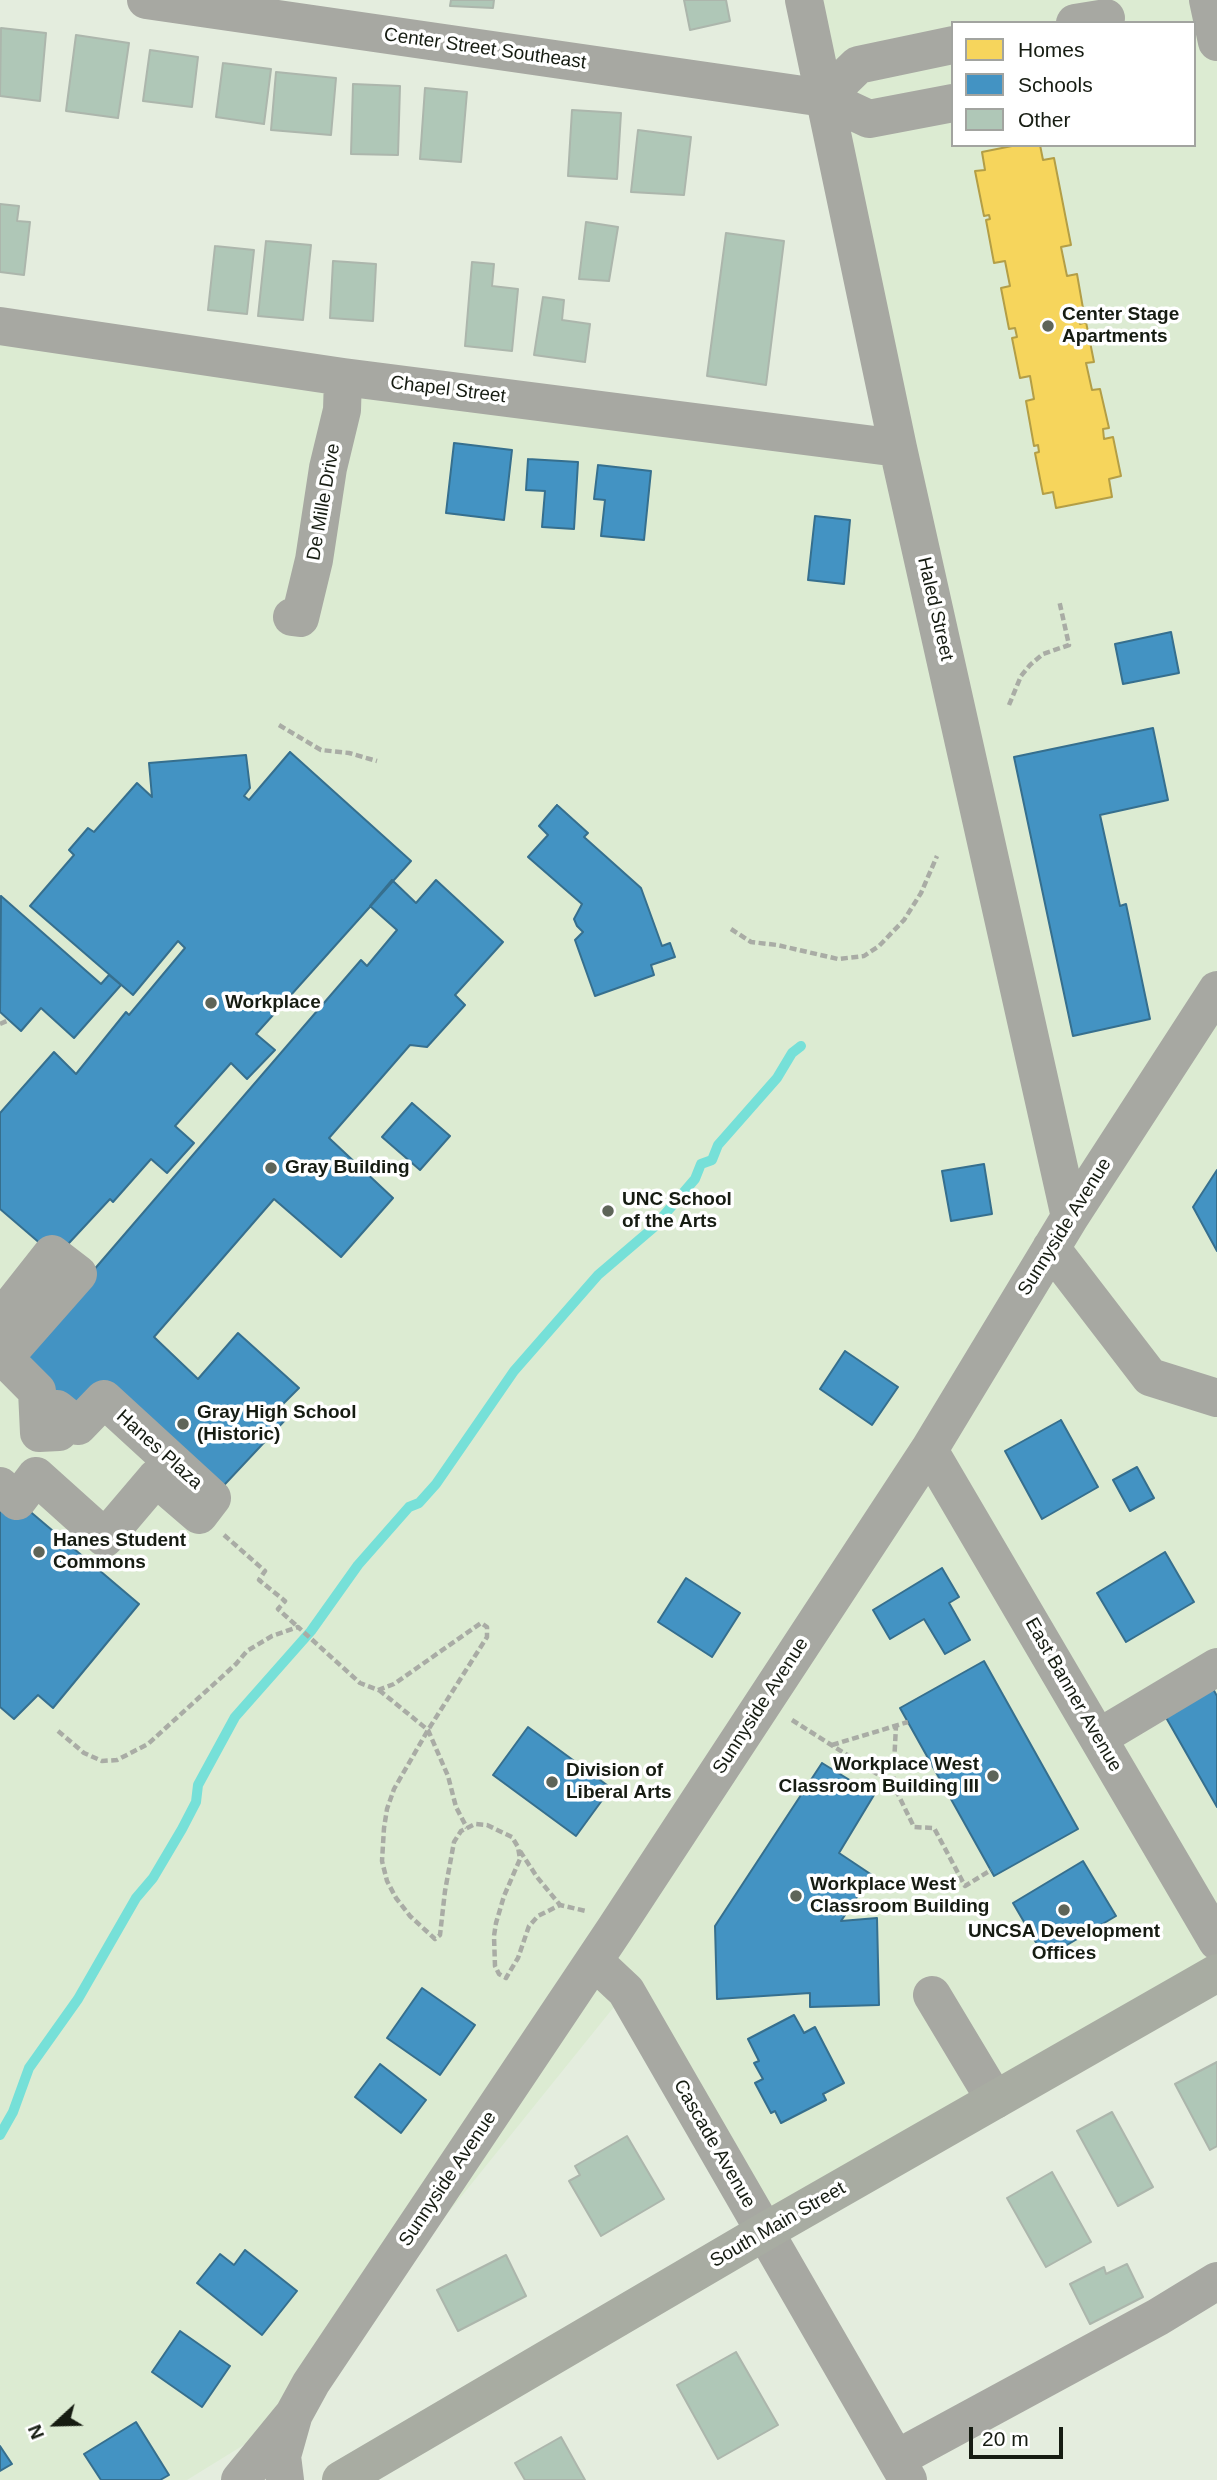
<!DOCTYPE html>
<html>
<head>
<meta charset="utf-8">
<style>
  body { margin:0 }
  #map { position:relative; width:1217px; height:2480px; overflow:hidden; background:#e4edde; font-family:Arial,sans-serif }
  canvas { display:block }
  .legend { position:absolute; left:951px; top:21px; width:245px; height:126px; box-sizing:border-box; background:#fff; border:2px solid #a2a4a0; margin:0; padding:9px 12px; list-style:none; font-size:21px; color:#161c12 }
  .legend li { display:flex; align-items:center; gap:14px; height:35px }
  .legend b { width:35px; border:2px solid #a2a4a0 }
  .north { position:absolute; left:21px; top:2389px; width:70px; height:70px; -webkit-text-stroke:5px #fff; paint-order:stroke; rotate:248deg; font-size:19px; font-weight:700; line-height:28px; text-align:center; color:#161c12 }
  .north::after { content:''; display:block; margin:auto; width:24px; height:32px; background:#161c12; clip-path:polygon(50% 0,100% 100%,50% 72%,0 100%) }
  .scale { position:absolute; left:969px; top:2427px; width:94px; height:32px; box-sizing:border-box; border:4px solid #161c12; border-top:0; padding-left:9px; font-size:21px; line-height:24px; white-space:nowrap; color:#161c12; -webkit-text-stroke:5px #fff; paint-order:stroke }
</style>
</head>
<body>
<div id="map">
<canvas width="1217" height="2480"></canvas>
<ul class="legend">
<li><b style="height:19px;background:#f6d55c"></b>Homes</li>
<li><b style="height:19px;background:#4393c3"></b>Schools</li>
<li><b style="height:19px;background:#afc7b7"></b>Other</li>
</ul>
<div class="north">N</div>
<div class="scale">20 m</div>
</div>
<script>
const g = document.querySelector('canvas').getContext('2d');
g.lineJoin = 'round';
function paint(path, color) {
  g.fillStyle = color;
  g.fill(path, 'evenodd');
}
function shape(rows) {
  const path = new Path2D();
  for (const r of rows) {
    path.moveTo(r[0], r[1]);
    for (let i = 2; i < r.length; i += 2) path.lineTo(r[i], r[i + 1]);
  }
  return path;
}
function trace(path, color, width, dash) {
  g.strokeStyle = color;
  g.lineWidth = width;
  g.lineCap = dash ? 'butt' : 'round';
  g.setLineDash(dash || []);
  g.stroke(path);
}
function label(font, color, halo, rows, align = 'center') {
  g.font = font + ' Arial,sans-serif';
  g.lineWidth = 7;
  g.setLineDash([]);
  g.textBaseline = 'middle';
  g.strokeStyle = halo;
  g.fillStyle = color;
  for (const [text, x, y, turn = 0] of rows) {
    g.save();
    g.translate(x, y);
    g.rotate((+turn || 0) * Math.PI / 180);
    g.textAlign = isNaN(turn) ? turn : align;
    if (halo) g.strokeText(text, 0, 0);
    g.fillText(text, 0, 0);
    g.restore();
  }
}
const built = shape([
  [804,0,1208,0,1217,42,1217,1974,764,2232,626,1992,311,2383,294,2414,187,2480,0,2480,0,327,897,448],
  [953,23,1194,23,1194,145,953,145]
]);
const homes = shape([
  [1017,145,1040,145,1043,160,1054,158,1071,245,1061,247,1067,276,1077,274,1084,314,1078,315,1080,324,1086,322,1094,362,1086,363,1092,390,1100,389,1109,428,1103,429,1104,439,1113,437,1121,476,1109,479,1112,497,1056,508,1053,492,1043,494,1035,453,1039,452,1038,445,1034,446,1026,401,1034,399,1030,376,1020,378,1012,338,1017,337,1015,328,1009,329,1001,288,1010,286,1005,261,994,263,986,220,990,219,989,215,984,216,975,171,985,170,982,152,1017,145]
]);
const schools = shape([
  [454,443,512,450,504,520,446,513,454,443],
  [528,459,578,462,574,529,542,527,545,491,526,490,528,459],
  [598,465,651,471,644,540,601,536,605,500,594,499,598,465],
  [815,516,850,520,844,584,808,580,815,516],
  [1171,632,1179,673,1123,684,1115,644,1171,632],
  [1153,728,1168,800,1100,815,1120,906,1126,904,1150,1019,1073,1036,1014,757,1153,728],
  [290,752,411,861,256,1034,275,1050,247,1079,231,1063,175,1126,194,1143,167,1173,151,1159,113,1202,110,1199,56,1257,0,1209,0,1113,54,1052,76,1074,126,1012,129,1015,185,948,178,941,133,995,30,906,74,855,69,850,88,828,94,832,137,783,152,797,149,763,246,755,250,788,244,796,249,800,290,752],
  [557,805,588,833,584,837,641,888,662,946,670,943,675,957,651,965,654,975,595,996,575,940,583,932,577,926,574,919,582,904,528,857,548,835,539,826,557,805],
  [392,880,416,903,436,880,503,942,455,995,465,1005,427,1047,410,1045,329,1138,393,1198,341,1257,274,1199,154,1337,198,1379,238,1333,299,1388,278,1409,287,1418,212,1498,104,1399,39,1433,11,1366,361,960,367,966,397,930,370,906,392,880],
  [1,896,101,984,109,975,121,985,74,1038,41,1008,21,1031,0,1012,1,896],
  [412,1103,450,1136,420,1170,382,1137,412,1103],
  [984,1164,992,1214,951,1221,942,1171,984,1164],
  [1217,1170,1217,1251,1193,1207,1217,1170],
  [845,1351,898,1387,872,1425,820,1389,845,1351],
  [1061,1420,1098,1487,1042,1519,1005,1451,1061,1420],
  [1137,1467,1154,1498,1130,1511,1113,1480,1137,1467],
  [0,1486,139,1604,53,1708,38,1695,14,1719,0,1707,0,1486],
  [1165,1552,1194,1602,1126,1642,1097,1593,1165,1552],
  [942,1568,959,1597,949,1603,970,1640,945,1654,924,1619,890,1639,873,1610,942,1568],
  [686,1578,740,1613,712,1657,658,1622,686,1578],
  [984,1661,1078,1829,994,1876,900,1708,984,1661],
  [1212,1687,1217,1696,1217,1807,1164,1714,1212,1687],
  [528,1727,611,1788,576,1836,493,1775,528,1727],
  [822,1763,874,1795,839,1853,872,1875,841,1921,877,1918,879,2005,810,2007,810,1993,717,1999,715,1926,822,1763],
  [1083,1861,1116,1916,1045,1958,1013,1903,1083,1861],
  [422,1988,475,2025,440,2075,387,2038,422,1988],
  [794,2015,804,2033,815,2027,844,2083,823,2094,826,2100,781,2123,775,2111,771,2113,755,2083,763,2079,754,2063,759,2061,748,2039,794,2015],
  [380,2064,426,2100,401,2133,355,2097,380,2064],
  [245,2250,297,2291,262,2335,197,2283,220,2254,234,2265,245,2250],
  [180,2331,230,2366,202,2407,152,2372,180,2331],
  [136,2422,169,2475,160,2480,101,2480,84,2454,136,2422],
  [0,2446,12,2464,0,2471,0,2446]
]);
const stream = shape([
  [0,2135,13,2112,29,2068,78,1999,136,1898,153,1878,182,1829,196,1802,198,1785,235,1717,311,1631,358,1565,409,1507,419,1503,436,1484,514,1371,598,1275,653,1228,695,1179,701,1164,712,1160,718,1145,777,1078,792,1053,801,1046]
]);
const building = shape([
  [451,0,494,0,493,8,450,6,451,0],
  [684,0,726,0,730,21,690,30,684,0],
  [1,28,46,33,40,101,0,96,1,28],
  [76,35,129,43,118,118,66,111,76,35],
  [150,50,198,57,192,107,143,101,150,50],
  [223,63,271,69,264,124,216,117,223,63],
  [276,72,336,78,331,135,271,130,276,72],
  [353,84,400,86,398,155,351,154,353,84],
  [425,88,467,92,461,162,420,159,425,88],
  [572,110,621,113,617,179,568,176,572,110],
  [638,130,691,137,684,195,631,192,638,130],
  [0,204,19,206,17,221,30,222,24,275,0,272,0,204],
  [586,222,618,227,609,281,579,279,586,222],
  [726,233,784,241,766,385,707,376,726,233],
  [266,241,311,245,303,320,258,316,266,241],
  [215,246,254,250,247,314,208,310,215,246],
  [333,261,376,264,373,321,330,318,333,261],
  [472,262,494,264,492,286,518,289,512,351,465,346,472,262],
  [543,297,564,300,562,320,590,324,585,362,534,355,543,297],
  [1217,2062,1217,2146,1210,2150,1175,2084,1217,2062],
  [1112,2112,1153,2187,1118,2206,1077,2131,1112,2112],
  [627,2136,664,2199,601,2236,569,2181,580,2175,575,2166,627,2136],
  [1052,2172,1091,2242,1046,2267,1007,2198,1052,2172],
  [506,2255,526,2296,458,2331,437,2290,506,2255],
  [1127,2264,1143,2297,1090,2324,1070,2284,1104,2267,1106,2274,1127,2264],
  [736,2352,778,2425,718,2459,677,2385,736,2352],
  [561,2437,585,2480,525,2480,515,2463,561,2437]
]);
const path = shape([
  [1009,705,1021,676,1030,665,1043,654,1069,645,1059,600],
  [279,725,321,750,349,753,377,761],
  [731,929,751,942,777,945,838,959,864,956,879,946,904,920,921,893,937,856],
  [0,1024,9,1020],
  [224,1535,265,1571,259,1580,285,1601,278,1609,298,1627],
  [379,1690,428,1730,448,1776,456,1807,467,1828],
  [792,1720,893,1784,914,1827,934,1828,965,1886,991,1870],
  [58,1731,84,1753,102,1761,117,1760,148,1744,236,1664,247,1651,272,1636,298,1627,360,1683,378,1690,394,1684,481,1623,487,1627,487,1637,428,1730,394,1789,387,1809,384,1828,382,1861,387,1881,396,1898,410,1916,435,1939,440,1935,445,1891,454,1842,461,1831,475,1824,487,1825,512,1837,518,1847,520,1859,504,1896,496,1923,494,1936,495,1966,499,1974,506,1978,518,1958,529,1926,538,1916,560,1905,586,1911],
  [832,1745,908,1722],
  [893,1783,896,1726],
  [520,1851,537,1877,560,1905]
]);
const minor = shape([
  [146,0,824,98,869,119,953,103],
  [804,0,898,448,1070,1217],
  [1208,0,1217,42],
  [1075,23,1106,18],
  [824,98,858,65,953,45],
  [0,326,343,377,898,448],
  [292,617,300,618,314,560,328,468,342,410,343,377],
  [1051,1248,1150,1377,1217,1398],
  [0,1320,52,1254,78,1274,4,1358,37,1391,39,1433,59,1432,57,1409,78,1426,104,1399,212,1498,199,1515,156,1478,105,1538,36,1476,17,1501,0,1486],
  [929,1450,1217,1941],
  [1098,1738,1217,1667],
  [594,1961,626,1991,908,2480],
  [932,1995,995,2100],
  [896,2459,1158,2317,1217,2281],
  [240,2480,294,2414,311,2383,615,1929,929,1450,1070,1217,1217,990],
  [285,2480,282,2456,293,2417]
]);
const major = shape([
  [341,2480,764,2232,1217,1973]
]);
const markers = [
  [1048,326,7,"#5e6559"],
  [211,1003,7,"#5e6559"],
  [271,1168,7,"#5e6559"],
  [608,1211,7,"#5e6559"],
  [183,1424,7,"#5e6559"],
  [39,1552,7,"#5e6559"],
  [993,1776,7,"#5e6559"],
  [552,1782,7,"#5e6559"],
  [796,1896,7,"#5e6559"],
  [1064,1910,7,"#5e6559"]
];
const streetNames = [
  ["Center Street Southeast",485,49,8],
  ["Chapel Street",448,390,7],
  ["De Mille Drive",324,502,-80],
  ["Haled Street",935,609,77],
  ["Sunnyside Avenue",1065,1227,-58],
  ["Hanes Plaza",159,1450,42],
  ["East Banner Avenue",1073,1695,60],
  ["Sunnyside Avenue",761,1706,-57],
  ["Cascade Avenue",714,2144,60],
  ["Sunnyside Avenue",448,2179,-56],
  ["South Main Street",778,2225,-30]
];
const poiNames = [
  ["Center Stage",1062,315],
  ["Apartments",1062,337],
  ["Workplace",225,1003],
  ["Gray Building",285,1168],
  ["UNC School",622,1200],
  ["of the Arts",622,1222],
  ["Gray High School",197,1413],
  ["(Historic)",197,1435],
  ["Hanes Student",53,1541],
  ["Commons",53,1563],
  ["Workplace West",979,1765,"right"],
  ["Classroom Building III",979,1787,"right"],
  ["Division of",566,1771],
  ["Liberal Arts",566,1793],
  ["Workplace West",810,1885],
  ["Classroom Building",810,1907],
  ["UNCSA Development",1064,1932,"center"],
  ["Offices",1064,1954,"center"]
];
paint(built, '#dcebd2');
paint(homes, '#f6d55c');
trace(homes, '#b39e46', 2);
paint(schools, '#4393c3');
trace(schools, '#366f8e', 2);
trace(stream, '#76e0d8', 10);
paint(building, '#afc7b7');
trace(building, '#acb6ac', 2);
trace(path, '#a9aca5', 4.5, [7, 3.5]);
trace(minor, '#a7a8a2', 38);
trace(major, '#a8aca2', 38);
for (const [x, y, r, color] of markers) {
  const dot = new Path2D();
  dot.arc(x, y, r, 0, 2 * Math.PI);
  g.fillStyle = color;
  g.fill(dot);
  trace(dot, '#fff', 2.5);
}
label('19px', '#161c12', '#fff', streetNames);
label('bold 19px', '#161c12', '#fff', poiNames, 'left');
</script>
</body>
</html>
